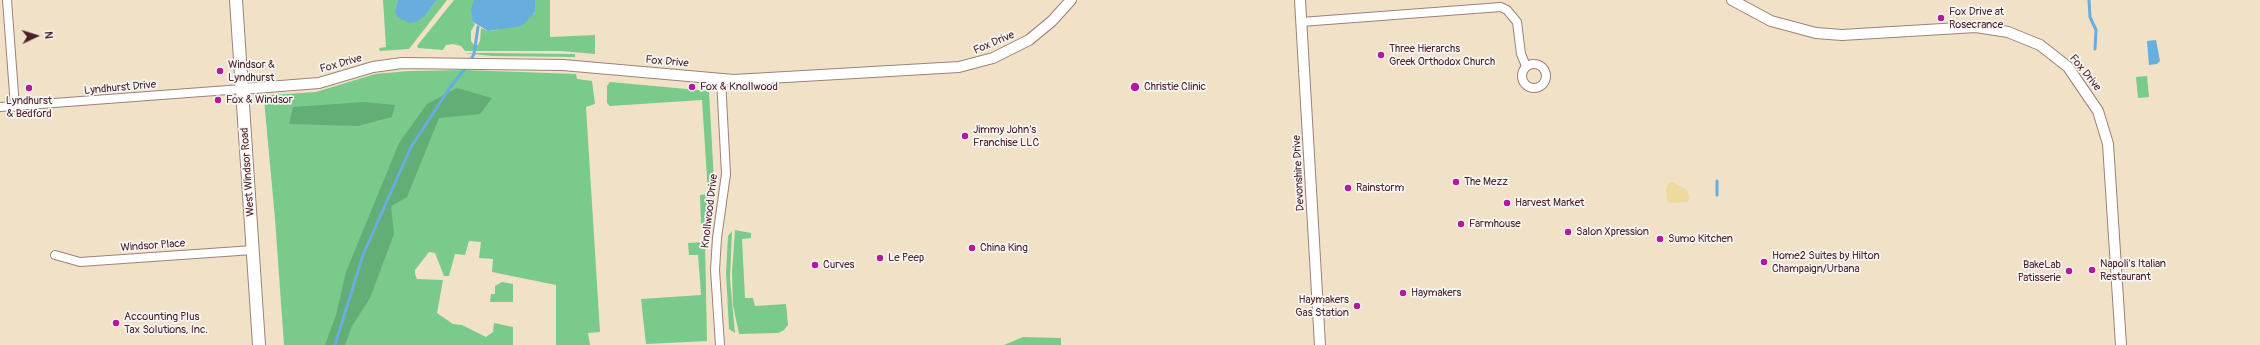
<!DOCTYPE html>
<html>
<head>
<meta charset="utf-8">
<style>
  body { margin:0 }
  #map { position:relative; width:2260px; height:345px; overflow:hidden; background:#f1e2c7; font-family:Pangolin,sans-serif }
  canvas { display:block }
  .north { position:absolute; left:16px; top:16px; width:40px; height:40px; -webkit-text-stroke:3px #f6f6f2; paint-order:stroke; rotate:86deg; font-size:11px; font-weight:700; line-height:16px; text-align:center; color:#4a1f2b }
  .north::after { content:''; display:block; margin:auto; width:14px; height:18px; background:#4a1f2b; clip-path:polygon(50% 0,100% 100%,50% 72%,0 100%) }
</style>
</head>
<body>
<div id="map">
<canvas width="2260" height="345"></canvas>
<div class="north">N</div>
</div>
<script>
const g = document.querySelector('canvas').getContext('2d');
g.lineJoin = 'round';
function paint(path, color) {
  g.fillStyle = color;
  g.fill(path, 'evenodd');
}
function shape(rows) {
  const path = new Path2D();
  for (const r of rows) {
    if (r.length === 3) {
      path.moveTo(r[0] + r[2], r[1]);
      path.arc(r[0], r[1], r[2], 0, 2 * Math.PI);
      continue;
    }
    path.moveTo(r[0], r[1]);
    for (let i = 2; i < r.length; i += 2) path.lineTo(r[i], r[i + 1]);
  }
  return path;
}
function trace(path, color, width, dash) {
  g.strokeStyle = color;
  g.lineWidth = width;
  g.lineCap = dash ? 'butt' : 'round';
  g.setLineDash(dash || []);
  g.stroke(path);
}
function label(font, color, halo, rows, align = 'center') {
  g.font = font + ' Pangolin,sans-serif';
  g.lineWidth = 3.5;
  g.setLineDash([]);
  g.textBaseline = 'middle';
  g.strokeStyle = halo;
  g.fillStyle = color;
  for (const [text, x, y, turn = 0] of rows) {
    g.save();
    g.translate(x, y);
    g.rotate((+turn || 0) * Math.PI / 180);
    g.textAlign = isNaN(turn) ? turn : align;
    if (halo) g.strokeText(text, 0, 0);
    g.fillText(text, 0, 0);
    g.restore();
  }
}
const green = shape([
  [383,0,398,0,395,10,425,16,437,0,447,0,409,49,380,51,379,48,386,47],
  [454,0,474,0,473,22,475,24,471,31,471,41,474,45,478,45,480,41,481,28,488,31,497,30,535,13,535,0,550,0,550,37,595,35,595,54,561,51,465,51,461,46,453,44,446,45,443,50,418,48,417,46],
  [464,53,489,53,575,54,575,57,492,56],
  [464,70,576,74,577,79,592,81,595,104,586,107,600,332,588,333,590,345,556,345,556,285,492,272,493,259,479,258,481,242,469,241,465,255,455,254,449,276,444,276,435,253,429,252,415,270,415,274,417,279,443,280,437,313,453,324,462,325,486,337,493,332,494,323,513,327,513,345,284,345,275,219,264,99,270,95,316,92,375,74,409,71],
  [2147,76,2149,97,2138,98,2136,77],
  [610,82,709,91,714,181,708,229,701,225,700,195,708,194,702,100,610,106,607,103,607,86],
  [735,230,751,233,751,238,742,239,745,298,753,298,755,306,786,304,788,325,784,330,778,333,739,334,733,305,732,272],
  [732,231,730,279,735,333,729,329,726,273,728,236],
  [705,242,707,341,646,344,641,299,701,295,698,255,689,255,688,243],
  [502,282,513,284,513,302,490,302,491,294,495,294,495,286],
  [1023,337,1061,338,1061,345,1004,345]
]);
const forest = shape([
  [457,88,492,98,480,114,439,118,407,197,391,206,394,234,370,298,352,326,345,345,325,345,336,315,346,272,399,143,427,104],
  [364,102,395,105,392,117,358,126,289,124,293,107]
]);
const sand = shape([
  [1672,182,1687,190,1690,198,1688,202,1669,203,1667,201,1666,189,1668,184]
]);
const water = shape([
  [398,0,437,0,425,16,416,22,409,23,397,17,395,10],
  [474,0,535,0,535,12,522,26,488,31,473,22,471,10],
  [2156,40,2160,61,2157,64,2149,65,2147,41]
]);
const stream = shape([
  [2089,0,2090,17,2096,30,2095,49],
  [470,61,474,54,478,27],
  [1717,195,1717,181],
  [335,345,363,255,411,147,449,89,467,66]
]);
const minor = shape([
  [7,0,15,107],
  [1301,22,1501,7,1507,10,1517,22,1521,54,1526,66],
  [1534,76,12],
  [0,107,242,89],
  [55,255,80,262,253,250],
  [720,345,715,270,717,238,726,174,721,79]
]);
const tertiary = shape([
  [1300,0,1320,345],
  [1732,0,1771,21,1816,33,1842,35,1976,27,2008,32,2040,45,2068,67,2098,111,2108,144,2121,345],
  [242,89,319,83,373,67,402,63,563,65,734,80,959,67,993,58,1029,40,1052,21,1071,0]
]);
const secondary = shape([
  [236,0,259,345]
]);
const markers = [
  [1941,18,4,"#b5179e"],
  [1381,55,4,"#b5179e"],
  [220,71,4,"#b5179e"],
  [692,87,4,"#b5179e"],
  [1135,87,5,"#b5179e"],
  [29,88,4,"#b5179e"],
  [218,100,4,"#b5179e"],
  [965,136,4,"#b5179e"],
  [1456,182,4,"#b5179e"],
  [1348,188,4,"#b5179e"],
  [1507,203,4,"#b5179e"],
  [1461,224,4,"#b5179e"],
  [1568,232,4,"#b5179e"],
  [1660,239,4,"#b5179e"],
  [972,248,4,"#b5179e"],
  [880,258,4,"#b5179e"],
  [1764,262,4,"#b5179e"],
  [815,265,4,"#b5179e"],
  [2092,270,4,"#b5179e"],
  [2069,271,4,"#b5179e"],
  [1403,293,4,"#b5179e"],
  [1357,306,4,"#b5179e"],
  [116,323,4,"#b5179e"]
];
const poiNames = [
  ["Fox Drive at",1949,12],
  ["Rosecrance",1949,25],
  ["Three Hierarchs",1389,49],
  ["Greek Orthodox Church",1389,62],
  ["Windsor &",228,65],
  ["Lyndhurst",228,78],
  ["Fox & Knollwood",700,87],
  ["Christie Clinic",1144,87],
  ["Fox & Windsor",226,100],
  ["Lyndhurst",29,101,"center"],
  ["& Bedford",29,114,"center"],
  ["Jimmy John's",973,130],
  ["Franchise LLC",973,143],
  ["The Mezz",1464,182],
  ["Rainstorm",1356,188],
  ["Harvest Market",1515,203],
  ["Farmhouse",1469,224],
  ["Salon Xpression",1576,232],
  ["Sumo Kitchen",1668,239],
  ["China King",980,248],
  ["Home2 Suites by Hilton",1772,256],
  ["Champaign/Urbana",1772,269],
  ["Le Peep",888,258],
  ["Napoli's Italian",2100,264],
  ["Restaurant",2100,277],
  ["Curves",823,265],
  ["BakeLab",2061,265,"right"],
  ["Patisserie",2061,278,"right"],
  ["Haymakers",1411,293],
  ["Haymakers",1349,300,"right"],
  ["Gas Station",1349,313,"right"],
  ["Accounting Plus",124,317],
  ["Tax Solutions, Inc.",124,330]
];
const streetNames = [
  ["Fox Drive",994,43,-23],
  ["Fox Drive",667,62,5],
  ["Fox Drive",341,64,-16],
  ["Fox Drive",2085,73,51],
  ["Lyndhurst Drive",120,88,-5],
  ["West Windsor Road",248,172,-94],
  ["Devonshire Drive",1299,173,-93],
  ["Knollwood Drive",710,211,-83],
  ["Windsor Place",153,246,-4]
];
paint(green, '#7aca8b');
paint(forest, '#63ae77');
paint(sand, '#eeda9e');
paint(water, '#67addd');
trace(stream, '#67addd', 3);
trace(minor, '#9e8079', 10);
trace(tertiary, '#9e8079', 12);
trace(secondary, '#9e8079', 14);
trace(minor, '#fff', 8);
trace(tertiary, '#fff', 10);
trace(secondary, '#fff', 12);
for (const [x, y, r, color] of markers) {
  const dot = new Path2D();
  dot.arc(x, y, r, 0, 2 * Math.PI);
  g.fillStyle = color;
  g.fill(dot);
  trace(dot, '#f6f6f2', 1.5);
}
label('11px', '#4a1f2b', '#f6f6f2', poiNames, 'left');
label('11px', '#4a1f2b', '#f6f6f2', streetNames);
</script>
</body>
</html>
